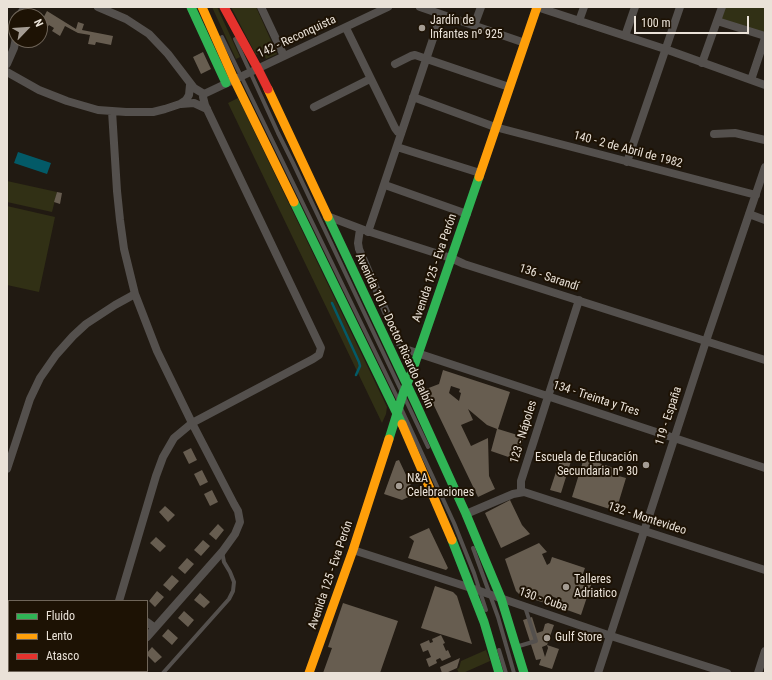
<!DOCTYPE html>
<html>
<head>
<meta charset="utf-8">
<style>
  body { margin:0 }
  #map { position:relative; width:772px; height:680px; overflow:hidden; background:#211a12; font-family:"Roboto Condensed",sans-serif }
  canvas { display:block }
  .frame { position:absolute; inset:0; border:8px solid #eae2d8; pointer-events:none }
  .legend { position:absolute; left:8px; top:600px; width:140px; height:72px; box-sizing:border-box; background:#1d1204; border:1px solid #6f6559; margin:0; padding:5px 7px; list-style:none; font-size:12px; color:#eae2d8 }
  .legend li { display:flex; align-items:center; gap:8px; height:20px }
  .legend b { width:20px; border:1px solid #6f6559 }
  .north { position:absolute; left:8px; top:8px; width:40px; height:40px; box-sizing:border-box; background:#1d1204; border:1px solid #6f6559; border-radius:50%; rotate:65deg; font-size:11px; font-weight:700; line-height:16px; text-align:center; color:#eae2d8 }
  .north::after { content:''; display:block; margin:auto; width:14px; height:18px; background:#a49c93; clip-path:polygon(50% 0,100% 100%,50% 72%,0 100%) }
  .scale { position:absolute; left:634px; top:16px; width:115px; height:18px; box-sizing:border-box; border:2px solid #eae2d8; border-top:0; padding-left:5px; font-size:12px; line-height:14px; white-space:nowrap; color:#eae2d8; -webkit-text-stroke:3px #1d1204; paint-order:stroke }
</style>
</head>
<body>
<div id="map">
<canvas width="772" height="680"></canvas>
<div class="frame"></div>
<ul class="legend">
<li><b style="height:5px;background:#30b455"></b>Fluido</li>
<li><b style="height:5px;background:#ff9f0a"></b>Lento</li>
<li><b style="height:5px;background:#e5322d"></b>Atasco</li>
</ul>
<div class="north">N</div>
<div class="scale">100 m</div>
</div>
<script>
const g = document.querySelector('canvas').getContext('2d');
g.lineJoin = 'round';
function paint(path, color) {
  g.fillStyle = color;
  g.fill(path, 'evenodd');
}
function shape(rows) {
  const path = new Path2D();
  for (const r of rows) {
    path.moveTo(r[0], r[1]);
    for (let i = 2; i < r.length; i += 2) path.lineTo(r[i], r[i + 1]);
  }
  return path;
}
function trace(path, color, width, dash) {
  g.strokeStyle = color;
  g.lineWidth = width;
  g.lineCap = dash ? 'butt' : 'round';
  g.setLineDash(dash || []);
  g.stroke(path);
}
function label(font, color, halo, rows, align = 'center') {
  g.font = font + ' "Roboto Condensed",sans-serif';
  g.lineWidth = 4;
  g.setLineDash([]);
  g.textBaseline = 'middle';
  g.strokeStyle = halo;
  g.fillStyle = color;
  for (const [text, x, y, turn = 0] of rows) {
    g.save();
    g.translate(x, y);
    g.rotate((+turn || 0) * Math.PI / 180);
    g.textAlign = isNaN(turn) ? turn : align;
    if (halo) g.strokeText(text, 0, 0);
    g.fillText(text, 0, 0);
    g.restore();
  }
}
const green = shape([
  [212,7,217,7,240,57,236,59],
  [231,7,256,7,277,54,266,59,263,52,256,55],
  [722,7,765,7,765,36,717,21],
  [238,98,387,407,386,414,382,423,228,103],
  [7,181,57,192,52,212,7,202],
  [7,206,55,217,39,292,7,285],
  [486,650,490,661,463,673,459,673,457,669,459,668,461,661]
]);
const water = shape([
  [18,152,51,163,47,174,14,163]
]);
const stream = shape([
  [332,303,359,362,360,366,356,375]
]);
const building = shape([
  [47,11,76,29,78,22,84,24,82,30,113,36,111,45,96,42,95,45,88,44,90,35,78,33,65,26,60,36,52,31,54,28,49,25,47,28,40,24],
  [203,52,211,69,201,74,193,57],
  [57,192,62,193,60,204,54,202],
  [443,370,510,392,498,429,524,437,517,460,491,451,497,429,487,425,468,409,473,420,461,425,471,446,488,438,489,476,495,489,478,497,426,389,439,384],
  [451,386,460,389,459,392,461,393,459,401,449,393],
  [191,448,197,460,189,464,183,452],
  [561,457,571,461,561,493,550,490],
  [584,458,617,469,615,475,626,478,616,511,572,497],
  [399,460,415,494,402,500,384,494,396,461],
  [202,470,208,482,200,486,194,474],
  [212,490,218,502,210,506,204,494],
  [510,500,522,525,530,534,501,548,485,513],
  [165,506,175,515,168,522,159,512],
  [218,524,224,530,216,540,209,534],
  [429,528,448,568,446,570,408,558,414,541,409,537],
  [156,537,166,546,160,552,150,543],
  [203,540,210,546,201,556,194,550],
  [539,543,547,552,542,554,547,565,550,563,552,557,585,568,581,579,592,582,581,615,556,606,559,599,551,596,548,604,520,595,516,591,505,559],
  [187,558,194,564,185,574,178,568],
  [172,575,179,581,170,591,163,585],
  [435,586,453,592,457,596,472,644,421,628],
  [157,591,164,597,155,607,149,601],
  [200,593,210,602,204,608,194,600],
  [343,603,398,621,380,673,323,673,332,648,328,647],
  [184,611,194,620,188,627,178,618],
  [532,617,537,633,543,631,545,624,548,623,554,625,547,645,559,649,552,669,539,665,541,659,536,660,523,620],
  [547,645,548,648,545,657,542,647],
  [168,629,178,638,172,645,162,636],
  [441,635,445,643,443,644,446,651,448,650,451,657,442,661,440,658,436,660,437,663,429,667,426,659,431,657,428,650,423,652,420,644,429,640,430,643,433,642,432,639],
  [152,647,162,657,155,663,147,655,147,653],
  [460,658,457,668,446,673,442,673,440,667],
  [129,671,142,671,144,673,131,673]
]);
const lane = shape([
  [222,37,399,401],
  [235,39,278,133,293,163,428,447],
  [401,408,454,523,474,573,486,610],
  [473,548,498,617,514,673],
  [519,646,536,641,525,607],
  [499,650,506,673],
  [163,673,229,599,233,591,234,582,230,572,224,562,222,552]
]);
const street = shape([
  [98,7,126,19,149,34,168,54,194,88,204,94,203,97,205,105,321,348,319,355,313,359,192,423,174,438,163,457,156,476,119,601],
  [261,7,284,56],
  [420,7,525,43],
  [537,7,665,49,765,85],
  [19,16,25,7],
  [579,21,584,7],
  [717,21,765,36],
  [474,26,481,7],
  [346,28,395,128,398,132,401,134],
  [625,36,635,7],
  [702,63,722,7],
  [7,64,14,48,16,38],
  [395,64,411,56,415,55,509,87],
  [7,72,39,90,67,101,98,110,126,112,153,112,165,109,180,104,186,100,189,95,190,85],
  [751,80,765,38],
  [204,94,388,7],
  [413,97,495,127,756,195],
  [181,104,194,103,207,109],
  [314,107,370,79],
  [112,111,117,191,120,220,124,249,135,294],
  [714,134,735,133,765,140],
  [397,147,480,173],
  [627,162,680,7],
  [385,185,467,214],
  [749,214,765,220],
  [327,216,364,230,451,258,464,264,765,360],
  [360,229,358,243,359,249,399,342,402,347,405,349,765,468],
  [368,232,441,15],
  [7,469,30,399,40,378,56,355,73,336,86,324,115,305,135,294,157,351,192,423,234,504,238,511,240,522,235,534,222,552,147,637],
  [521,492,521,481,579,300],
  [466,514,513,494,524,492,765,570],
  [353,550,471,588,611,636,727,673],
  [147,622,155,628],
  [109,673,109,671],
  [116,673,118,671],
  [598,673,706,341,765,167],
  [758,673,765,651]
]);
const fast = shape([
  [191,7,226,83],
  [294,202,402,424],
  [328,217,416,404,466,514,501,598,524,673],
  [389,439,403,394,413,369,479,177],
  [452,540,484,622,499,673]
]);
const slow = shape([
  [202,7,234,79,294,202],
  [268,89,328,217],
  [479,177,537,7],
  [402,424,452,540],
  [309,673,353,550,389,439]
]);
const jam = shape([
  [224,7,258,69,268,89]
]);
const markers = [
  [422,28,4,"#a49c93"],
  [646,465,4,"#a49c93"],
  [399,486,4,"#a49c93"],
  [566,587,4,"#a49c93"],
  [547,638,4,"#a49c93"]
];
const poiNames = [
  ["Jardín de",430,21],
  ["Infantes nº 925",430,35],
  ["Escuela de Educación",638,458,"right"],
  ["Secundaria nº 30",638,472,"right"],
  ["N&A",407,479],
  ["Celebraciones",407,493],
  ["Talleres",574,580],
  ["Adriatico",574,594],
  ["Gulf Store",555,638]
];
const streetNames = [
  ["142 - Reconquista",297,37,-25],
  ["140 - 2 de Abril de 1982",628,150,15],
  ["Avenida 125 - Eva Perón",435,268,-71],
  ["136 - Sarandí",549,278,18],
  ["Avenida 101 - Doctor Ricardo Balbín",394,331,65],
  ["134 - Treinta y Tres",596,399,18],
  ["119 - España",669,416,-72],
  ["123 - Nápoles",524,432,-73],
  ["132 - Montevideo",647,519,18],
  ["Avenida 125 - Eva Perón",331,575,-71],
  ["130 - Cuba",543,600,19]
];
paint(green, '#313015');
paint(water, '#035a67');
trace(stream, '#035a67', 2.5);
paint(building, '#675d50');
trace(lane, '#54504d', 4);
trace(street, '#54504d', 8);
trace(fast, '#30b455', 9);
trace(slow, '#ff9f0a', 9);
trace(jam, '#e5322d', 9);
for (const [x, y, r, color] of markers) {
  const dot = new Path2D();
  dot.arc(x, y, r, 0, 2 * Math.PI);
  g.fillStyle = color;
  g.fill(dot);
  trace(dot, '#1d1204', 1.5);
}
label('12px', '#eae2d8', '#1d1204', poiNames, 'left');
label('12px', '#eae2d8', '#1d1204', streetNames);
</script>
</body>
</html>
